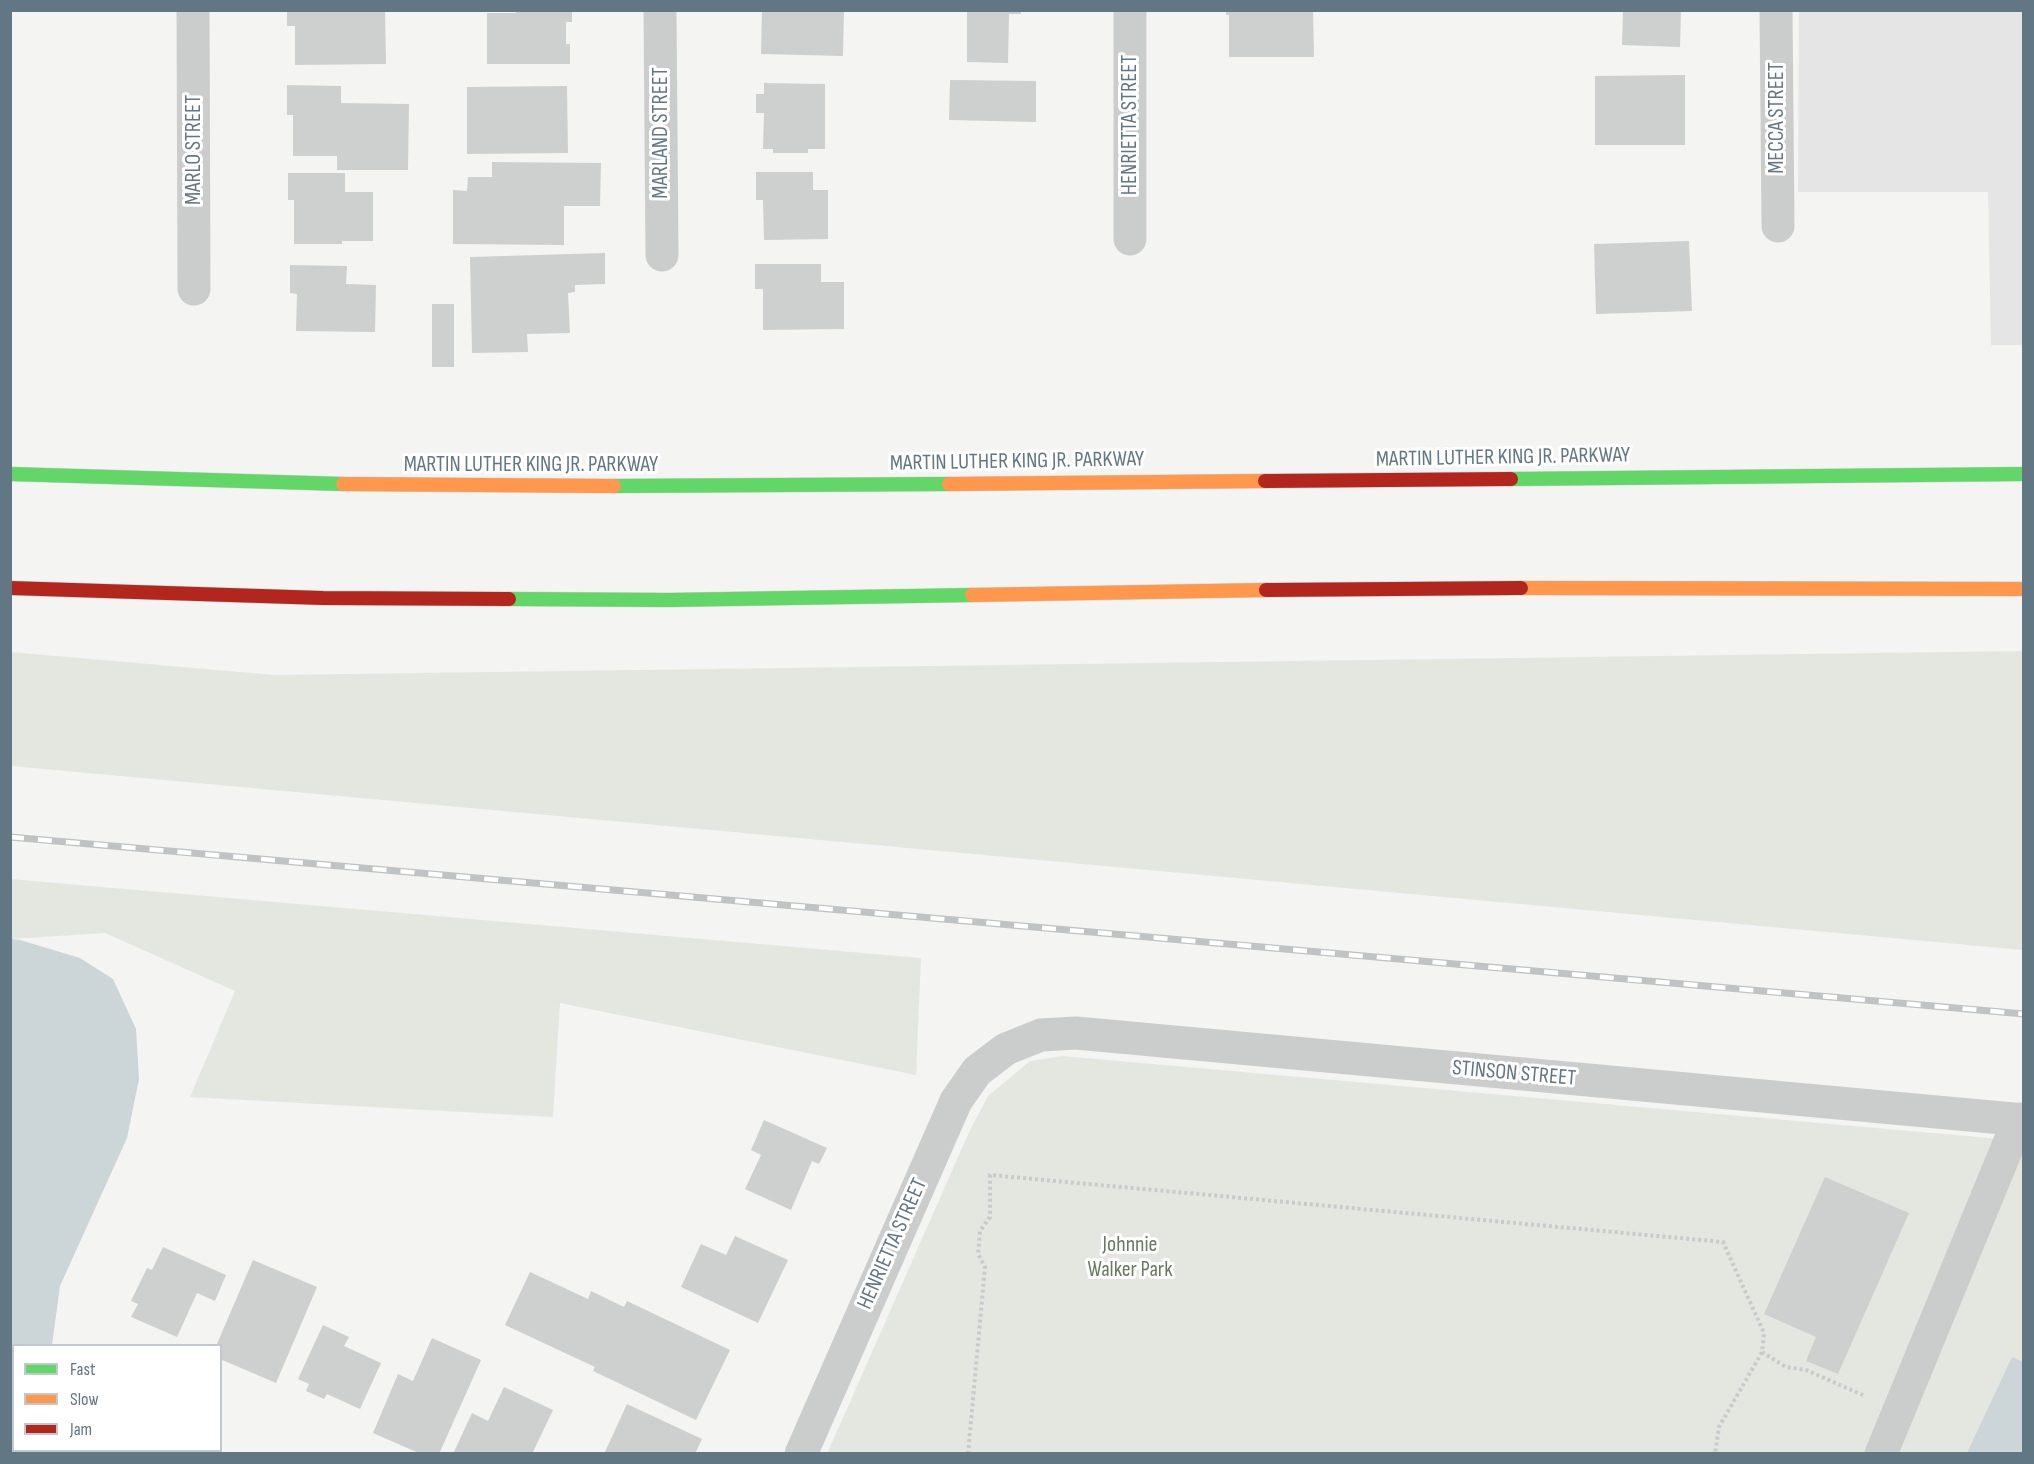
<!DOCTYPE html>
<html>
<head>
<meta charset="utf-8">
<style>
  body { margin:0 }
  #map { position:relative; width:2034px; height:1464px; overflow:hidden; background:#f4f4f2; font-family:"Sofia Sans Condensed",sans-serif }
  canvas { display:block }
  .frame { position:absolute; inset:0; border:12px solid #627784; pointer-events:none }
  .legend { position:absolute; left:12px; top:1344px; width:210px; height:108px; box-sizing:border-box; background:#fff; border:2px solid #c0c9ce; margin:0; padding:8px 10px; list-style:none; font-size:18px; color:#627784 }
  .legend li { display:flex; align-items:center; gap:12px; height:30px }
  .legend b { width:30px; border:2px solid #c0c9ce }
</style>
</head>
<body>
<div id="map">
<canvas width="2034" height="1464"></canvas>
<div class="frame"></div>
<ul class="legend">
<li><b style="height:8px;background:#63d668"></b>Fast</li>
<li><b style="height:8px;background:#ff974d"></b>Slow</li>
<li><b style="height:8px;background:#b3261e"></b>Jam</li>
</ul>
</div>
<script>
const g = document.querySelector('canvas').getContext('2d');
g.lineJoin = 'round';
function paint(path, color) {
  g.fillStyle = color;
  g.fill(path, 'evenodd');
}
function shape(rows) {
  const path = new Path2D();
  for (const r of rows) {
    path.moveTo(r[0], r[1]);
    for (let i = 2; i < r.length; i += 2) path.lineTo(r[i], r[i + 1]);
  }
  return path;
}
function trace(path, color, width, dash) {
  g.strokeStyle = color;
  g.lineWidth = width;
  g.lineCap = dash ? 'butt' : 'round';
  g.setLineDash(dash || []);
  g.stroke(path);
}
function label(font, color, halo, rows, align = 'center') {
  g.font = font + ' "Sofia Sans Condensed",sans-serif';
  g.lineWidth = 6;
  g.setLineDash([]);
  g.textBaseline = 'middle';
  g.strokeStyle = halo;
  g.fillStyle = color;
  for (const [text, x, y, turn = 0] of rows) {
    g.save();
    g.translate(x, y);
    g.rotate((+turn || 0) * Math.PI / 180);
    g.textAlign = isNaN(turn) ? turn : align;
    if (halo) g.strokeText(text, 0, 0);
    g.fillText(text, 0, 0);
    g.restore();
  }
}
const built = shape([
  [1799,11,2023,11,2023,345,1991,345,1988,192,1798,192]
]);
const green = shape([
  [2023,651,2023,950,11,766,11,652,274,675],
  [10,879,921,958,916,1075,560,1003,553,1117,190,1097,235,991,105,933,11,939],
  [1062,1056,2023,1141,2023,1453,827,1454,970,1130,988,1096,1030,1061]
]);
const water = shape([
  [11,939,20,940,80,958,113,979,136,1029,139,1079,127,1138,60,1286,52,1345,14,1346,14,1450,50,1451,50,1453,11,1453],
  [2012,1357,2023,1362,2023,1453,1967,1453]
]);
const building = shape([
  [287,10,385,10,386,64,295,65,295,26,287,26],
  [516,10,572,10,572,22,566,22,566,44,570,44,570,64,487,64,487,13,516,13],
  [762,10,844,10,843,56,761,54],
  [967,10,1021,10,1021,14,1009,14,1008,63,967,62],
  [1226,10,1313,10,1314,57,1229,57,1229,15,1226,15],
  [1623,10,1681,10,1680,47,1622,45],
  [1685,75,1685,145,1595,145,1595,76],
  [950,80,1036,81,1036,122,949,120],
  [764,83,825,84,825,149,808,149,808,153,773,153,773,149,763,149,764,113,756,113,756,94,764,94],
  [287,85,341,86,341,103,409,104,408,170,337,170,337,156,293,156,293,115,287,115],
  [567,86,568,153,467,154,467,87],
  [492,162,601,163,600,206,564,206,564,245,453,244,453,190,467,191,468,177,492,177],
  [756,172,813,172,813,190,828,190,828,239,764,240,763,200,756,200],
  [288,173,345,173,345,192,373,192,373,241,342,241,342,244,294,244,294,200,288,200],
  [1689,241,1692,311,1596,314,1594,244],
  [605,253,605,284,575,285,575,292,568,293,570,333,527,334,528,352,472,353,470,257],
  [755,264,821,264,821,282,844,282,844,329,763,330,763,289,755,289],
  [290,265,347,266,346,284,376,285,375,332,296,331,297,294,290,293],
  [432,304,454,304,454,367,432,367],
  [764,1120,827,1148,819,1164,812,1161,791,1210,745,1189,761,1155,751,1150],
  [1825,1177,1909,1213,1838,1374,1806,1361,1816,1337,1764,1314],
  [735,1236,788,1260,758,1323,681,1287,701,1244,726,1255],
  [163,1247,226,1275,215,1301,197,1293,177,1337,131,1317,138,1304,131,1301,147,1268,152,1270],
  [253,1260,317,1287,276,1383,220,1359,220,1346,216,1346],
  [530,1272,588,1299,591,1291,624,1307,627,1301,730,1350,696,1420,593,1371,595,1367,505,1325],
  [323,1325,349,1337,344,1346,381,1363,360,1409,327,1394,324,1399,306,1391,309,1384,298,1379],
  [432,1338,481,1360,439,1454,421,1454,373,1433,398,1374,413,1381],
  [504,1387,553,1410,532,1454,453,1454,472,1413,488,1421],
  [627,1404,702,1439,695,1454,604,1454]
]);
const path = shape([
  [1762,1352,1786,1367,1806,1370,1865,1396],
  [968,1454,985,1267,978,1254,980,1231,990,1217,990,1175,1723,1242,1764,1333,1762,1352,1719,1427,1715,1454]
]);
const street = shape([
  [193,10,194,289],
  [660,10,662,255],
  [1130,10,1130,239],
  [1776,10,1778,226],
  [190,1450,197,1454],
  [801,1454,956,1101,977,1071,1006,1049,1041,1035,1076,1033,2024,1120],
  [1881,1454,2019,1119]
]);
const fast = shape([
  [10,474,343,484],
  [1511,479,2024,474],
  [614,486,949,484],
  [509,599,669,600,972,595]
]);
const slow = shape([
  [343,484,614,486],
  [949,484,1265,481],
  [1521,588,2024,589],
  [972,595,1266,590]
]);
const jam = shape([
  [1265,481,1511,479],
  [10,588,323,598,509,599],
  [1266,590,1521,588]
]);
const rail = shape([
  [10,837,2024,1014]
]);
const streetNames = [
  ["MECCA STREET",1777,118,-90],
  ["HENRIETTA STREET",1130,125,-90],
  ["MARLAND STREET",661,133,-90],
  ["MARLO STREET",194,150,-90],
  ["MARTIN LUTHER KING JR. PARKWAY",1503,458,-1],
  ["MARTIN LUTHER KING JR. PARKWAY",1017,462,-1],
  ["MARTIN LUTHER KING JR. PARKWAY",531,465],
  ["STINSON STREET",1514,1074,5],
  ["HENRIETTA STREET",893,1244,-66]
];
const parkNames = [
  ["Johnnie",1130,1245],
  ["Walker Park",1130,1270]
];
paint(built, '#e4e5e4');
paint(green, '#e4e7e0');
paint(water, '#ccd5d7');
paint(building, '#ced0cf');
trace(fast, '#d1d2d2', 15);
trace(slow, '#d1d2d2', 15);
trace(jam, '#d1d2d2', 15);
trace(path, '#cacacb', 4, [3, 3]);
trace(street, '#cbcdcd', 33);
trace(fast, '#63d668', 14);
trace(slow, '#ff974d', 14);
trace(jam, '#b3261e', 14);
trace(rail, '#c0c3c3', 7);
trace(rail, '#fff', 4.5, [14]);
label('22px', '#627784', '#fff', streetNames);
label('22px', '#687b61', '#fff', parkNames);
</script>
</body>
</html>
